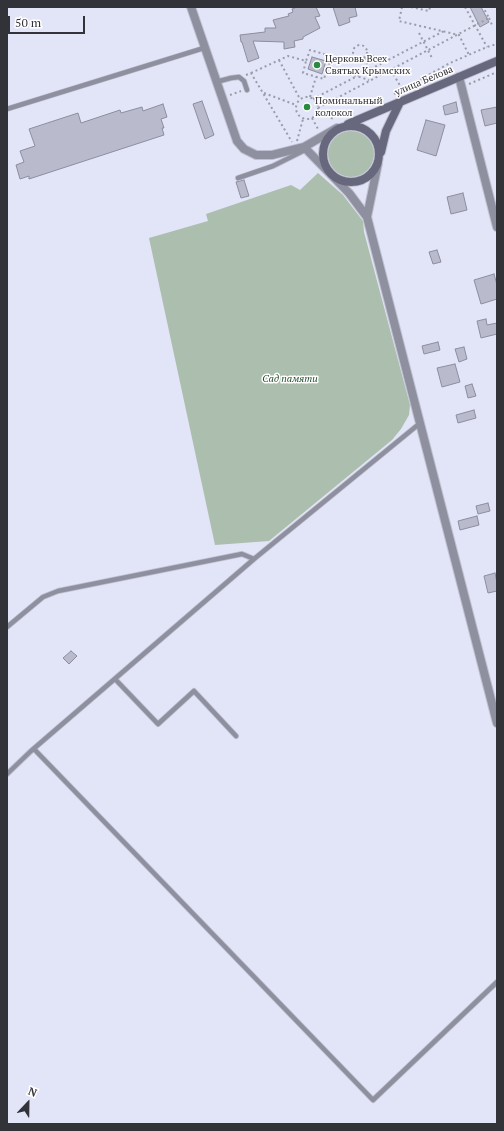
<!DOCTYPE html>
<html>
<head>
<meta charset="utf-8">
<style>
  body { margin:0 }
  #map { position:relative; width:504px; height:1131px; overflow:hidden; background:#e2e4f7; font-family:"PT Serif",serif }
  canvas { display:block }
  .frame { position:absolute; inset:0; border:8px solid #323239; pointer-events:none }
  .north { position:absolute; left:8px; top:1083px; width:40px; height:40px; -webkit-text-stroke:3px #fff; paint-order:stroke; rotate:22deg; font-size:11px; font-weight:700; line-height:16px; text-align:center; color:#323239 }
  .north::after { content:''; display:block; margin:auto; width:14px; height:18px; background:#323239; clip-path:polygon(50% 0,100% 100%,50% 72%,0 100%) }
  .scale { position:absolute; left:8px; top:16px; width:77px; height:18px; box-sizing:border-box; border:2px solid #323239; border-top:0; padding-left:5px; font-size:12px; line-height:14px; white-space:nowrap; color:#323239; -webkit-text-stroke:3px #fff; paint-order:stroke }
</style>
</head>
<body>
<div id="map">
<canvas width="504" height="1131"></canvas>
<div class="frame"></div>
<div class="north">N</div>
<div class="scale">50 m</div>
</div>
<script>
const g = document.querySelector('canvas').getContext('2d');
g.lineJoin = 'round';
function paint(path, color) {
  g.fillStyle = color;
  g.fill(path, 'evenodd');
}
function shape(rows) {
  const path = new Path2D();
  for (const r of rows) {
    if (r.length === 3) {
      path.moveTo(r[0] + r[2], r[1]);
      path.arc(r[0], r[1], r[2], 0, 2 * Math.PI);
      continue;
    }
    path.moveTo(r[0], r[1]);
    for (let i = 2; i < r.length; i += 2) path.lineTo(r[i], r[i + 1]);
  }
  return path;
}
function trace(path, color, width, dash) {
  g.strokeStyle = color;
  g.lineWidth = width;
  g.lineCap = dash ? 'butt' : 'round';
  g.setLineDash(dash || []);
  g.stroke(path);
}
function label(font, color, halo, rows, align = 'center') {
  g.font = font + ' "PT Serif",serif';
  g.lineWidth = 3;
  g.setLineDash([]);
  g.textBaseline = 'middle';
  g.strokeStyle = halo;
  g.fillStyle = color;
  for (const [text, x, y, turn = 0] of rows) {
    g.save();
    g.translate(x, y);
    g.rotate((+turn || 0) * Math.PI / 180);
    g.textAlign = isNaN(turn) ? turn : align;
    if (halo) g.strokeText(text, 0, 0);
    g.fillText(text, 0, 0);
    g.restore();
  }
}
const green = shape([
  [351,154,23],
  [318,173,343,195,363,221,364,232,410,405,409,415,401,429,392,440,269,541,215,545,149,238,208,221,206,214,291,185,300,190]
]);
const building = shape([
  [297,7,316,7,320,16,315,17,320,28,303,37,303,39,294,41,295,47,284,49,284,42,253,41,259,58,248,62,242,42,241,42,240,35,265,32,265,28,276,28,273,20,289,16,288,14,293,12,292,9,297,7],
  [333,7,355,7,357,16,349,18,350,22,339,26,333,7],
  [470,7,481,7,489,22,480,27,470,7],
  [312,57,326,61,322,74,308,69,312,57],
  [202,101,214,135,205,139,193,104,202,101],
  [456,102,458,112,445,115,443,106,456,102],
  [163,104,167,117,161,119,164,128,162,128,164,135,29,179,29,176,20,179,16,165,24,162,20,151,35,146,29,129,78,113,81,123,120,110,121,113,142,107,143,111,163,104],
  [497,107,497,123,485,126,481,110,497,107],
  [426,120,445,125,436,156,417,150,426,120],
  [244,180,249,196,241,198,236,182,244,180],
  [463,193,467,210,451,214,447,197,463,193],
  [437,250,441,262,433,264,429,252,437,250],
  [494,274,497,285,497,299,481,304,474,280,494,274],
  [486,319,487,325,497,323,497,334,481,338,477,321,486,319],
  [438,342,440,350,424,354,422,346,438,342],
  [464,347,467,359,459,362,455,349,464,347],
  [455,364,460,382,442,387,437,368,455,364],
  [472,384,476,396,468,398,465,386,472,384],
  [474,410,476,418,458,423,456,415,474,410],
  [488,503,490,511,478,514,476,506,488,503],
  [477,516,479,525,460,530,458,521,477,516],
  [495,573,497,583,497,591,488,593,484,576,495,573],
  [71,651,77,656,69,664,63,658,71,651]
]);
const path = shape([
  [402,7,399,21,459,35,469,55],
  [411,7,429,11,430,7],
  [465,7,487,47],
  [489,18,492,25],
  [419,33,432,58],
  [360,52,7],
  [367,54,386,61],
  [364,58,370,69],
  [279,60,300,99],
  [330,68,369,80],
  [391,70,402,89],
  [251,73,288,56,306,61,303,73,324,79,326,72,330,68,329,63,331,56,310,50,306,61],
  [246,75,251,73,292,142],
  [469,84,497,72],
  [264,93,296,105],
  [394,94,450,63,487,47,497,44],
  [230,95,241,91],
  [307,108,11],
  [310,97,316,77],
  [313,99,444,31],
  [318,108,489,18,483,7],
  [317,112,334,119],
  [312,118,318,129],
  [297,141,303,119]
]);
const lane = shape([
  [216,82,231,78,239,77,244,81,247,90],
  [7,109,204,48],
  [238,178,273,166,305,150],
  [7,627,43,597,58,591,242,554,254,559],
  [115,679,158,724,194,691,236,736],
  [34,749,373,1100,497,982],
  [7,774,31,751,254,559,419,424]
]);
const street = shape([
  [191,7,237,141,244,149,256,155,272,155,304,147,337,128],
  [459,77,497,227],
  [304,147,349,193,367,217,497,723],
  [367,217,378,163]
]);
const secondary = shape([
  [348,124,497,61],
  [351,154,28],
  [381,152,386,131,400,102]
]);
const markers = [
  [317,65,4,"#2a8a3d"],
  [307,107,4,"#2a8a3d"]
];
const poiNames = [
  ["Церковь Всех",325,59],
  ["Святых Крымских",325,71],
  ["Поминальный",315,101],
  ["колокол",315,113]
];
const streetNames = [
  ["улица Белова",424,81,-23]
];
const parkNames = [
  ["Сад памяти",290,379]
];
paint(green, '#acbead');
paint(building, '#b9bacc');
trace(building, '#8c8e9f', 1);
trace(lane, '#bfc0d1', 6);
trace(street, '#bfc0d1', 10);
trace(secondary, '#bfc0d1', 10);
trace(path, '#9b9caa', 2, [2, 3]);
trace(lane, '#8f909f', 4.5);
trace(street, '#8f909f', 8);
trace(secondary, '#67687d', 8);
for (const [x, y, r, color] of markers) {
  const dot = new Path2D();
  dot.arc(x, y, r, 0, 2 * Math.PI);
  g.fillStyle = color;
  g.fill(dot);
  trace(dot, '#fff', 1.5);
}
label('10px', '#323239', '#fff', poiNames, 'left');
label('10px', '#323239', '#fff', streetNames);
label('italic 10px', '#234e29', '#fff', parkNames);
</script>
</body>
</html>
